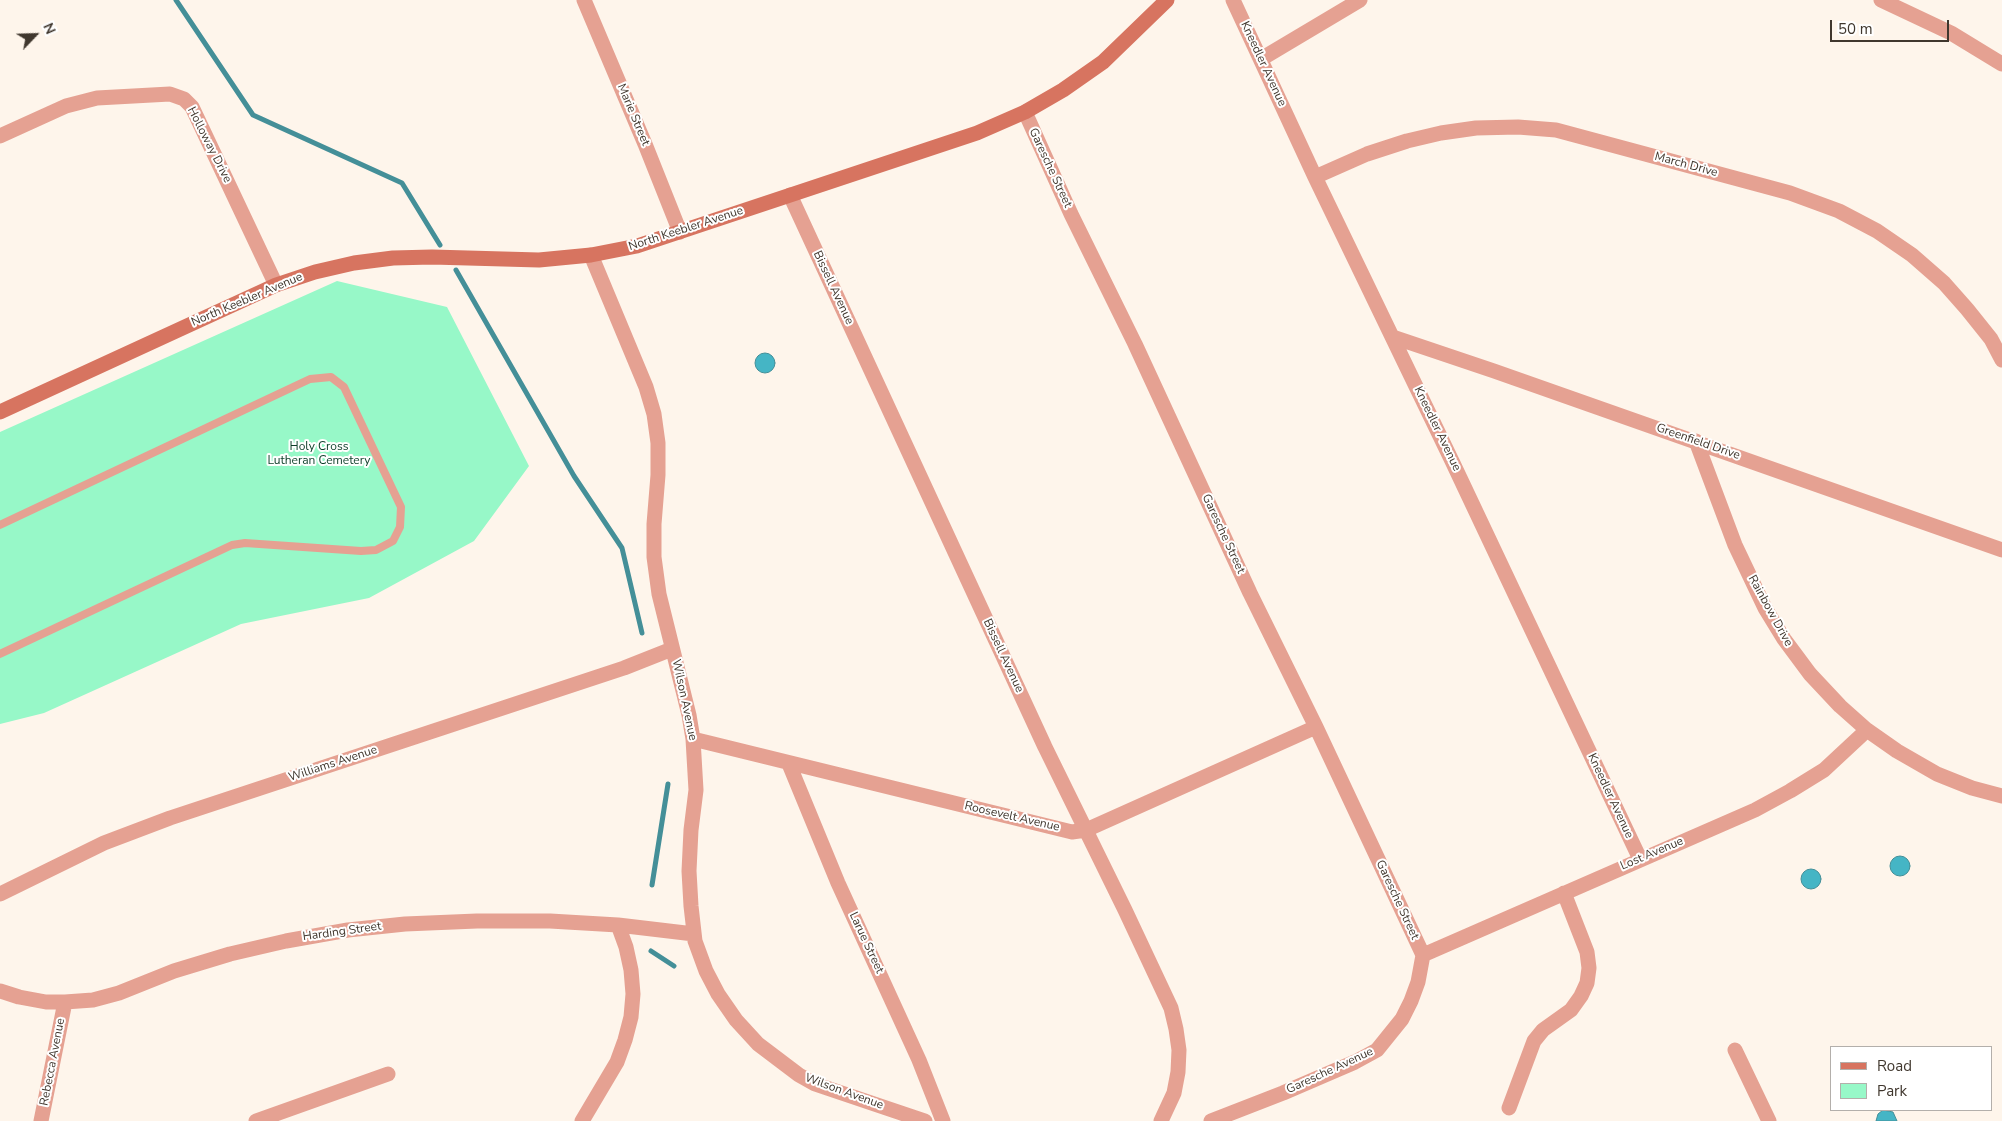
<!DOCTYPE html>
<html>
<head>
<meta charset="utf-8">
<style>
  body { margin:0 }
  #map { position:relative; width:2002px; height:1121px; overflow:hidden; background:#fef5eb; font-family:"Nunito Sans",sans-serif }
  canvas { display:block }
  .legend { position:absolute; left:1830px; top:1046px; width:162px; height:65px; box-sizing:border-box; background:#fff; border:1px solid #b3afab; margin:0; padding:6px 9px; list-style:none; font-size:15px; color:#40372e }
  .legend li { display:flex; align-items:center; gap:10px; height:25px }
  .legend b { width:25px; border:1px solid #b3afab }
  .north { position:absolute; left:10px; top:10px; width:50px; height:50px; -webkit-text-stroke:4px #fff; paint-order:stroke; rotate:66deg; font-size:14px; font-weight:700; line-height:20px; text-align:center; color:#40372e }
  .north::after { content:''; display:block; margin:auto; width:18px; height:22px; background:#40372e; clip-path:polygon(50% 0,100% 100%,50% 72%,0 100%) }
  .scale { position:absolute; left:1830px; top:20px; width:119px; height:22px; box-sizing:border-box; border:2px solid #40372e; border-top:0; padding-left:6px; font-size:15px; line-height:18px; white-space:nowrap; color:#40372e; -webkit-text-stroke:4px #fff; paint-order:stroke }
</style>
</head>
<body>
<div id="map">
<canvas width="2002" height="1121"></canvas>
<ul class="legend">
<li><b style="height:6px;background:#d77460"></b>Road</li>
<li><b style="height:14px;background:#97f8c8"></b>Park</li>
</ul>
<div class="north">N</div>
<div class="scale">50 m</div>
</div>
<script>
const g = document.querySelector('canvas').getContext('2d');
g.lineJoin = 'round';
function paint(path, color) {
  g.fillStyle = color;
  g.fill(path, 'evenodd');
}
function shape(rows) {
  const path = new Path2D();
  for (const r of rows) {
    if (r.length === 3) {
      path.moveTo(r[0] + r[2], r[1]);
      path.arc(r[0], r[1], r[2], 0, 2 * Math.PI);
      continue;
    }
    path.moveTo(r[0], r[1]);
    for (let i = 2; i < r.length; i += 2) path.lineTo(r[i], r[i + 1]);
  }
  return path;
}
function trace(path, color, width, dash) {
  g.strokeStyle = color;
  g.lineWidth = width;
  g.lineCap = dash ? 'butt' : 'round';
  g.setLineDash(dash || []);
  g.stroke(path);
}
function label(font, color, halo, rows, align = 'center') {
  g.font = font + ' "Nunito Sans",sans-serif';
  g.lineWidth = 4;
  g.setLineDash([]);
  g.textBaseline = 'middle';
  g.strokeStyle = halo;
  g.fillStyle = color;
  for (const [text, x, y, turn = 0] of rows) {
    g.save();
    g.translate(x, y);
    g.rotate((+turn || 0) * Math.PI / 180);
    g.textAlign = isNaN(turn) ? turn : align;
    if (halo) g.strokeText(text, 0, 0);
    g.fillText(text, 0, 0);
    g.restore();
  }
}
const green = shape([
  [337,281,447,307,529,466,474,541,369,598,241,624,44,713,0,724,0,432]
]);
const water = shape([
  [765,363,10],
  [1900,866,10],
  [1811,879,10],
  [1883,1110,1893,1112,1897,1121,1876,1121,1878,1114,1883,1110]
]);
const stream = shape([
  [176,0,253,115,402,183,440,245],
  [456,270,574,476,622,548,642,633],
  [652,885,668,784],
  [651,951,674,966]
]);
const lane = shape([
  [0,525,310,379,331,377,344,387,401,507,400,527,393,541,376,550,361,551,245,543,232,545,0,654]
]);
const street = shape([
  [584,0,645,144,680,232],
  [1233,0,1315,177,1452,461,1640,859],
  [1881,0,1951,33,2002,64],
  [1261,59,1360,0],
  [1025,112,1071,214,1135,344,1250,593,1316,727,1423,955],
  [0,136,66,106,97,98,170,94,184,99,192,107,276,285],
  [1315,177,1367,154,1407,141,1441,133,1476,128,1518,127,1556,130,1790,193,1839,211,1877,231,1912,255,1944,283,1967,309,1991,339,2002,360],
  [790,195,1045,747,1125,910,1171,1008,1176,1029,1179,1050,1178,1072,1174,1093,1161,1121],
  [591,255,646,387,654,414,658,443,658,475,654,524,654,557,659,594,689,715,693,739,696,790,691,830,689,871,691,906,695,941,706,971,718,994,736,1020,758,1044,799,1075,815,1084,925,1121],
  [1393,337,1494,371,2002,550],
  [1696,441,1735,545,1765,608,1784,639,1810,674,1840,706,1867,730,1897,751,1937,774,1972,788,2002,796],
  [693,739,1072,832,1086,830,1316,727],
  [789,764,838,883,919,1060,943,1121],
  [0,894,104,843,170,818,624,668,672,649],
  [1423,955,1755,810,1790,791,1824,770,1867,730],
  [0,991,19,997,46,1002,65,1002,93,1000,119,993,174,971,230,954,286,941,348,930,405,924,477,921,550,921,618,925,694,934],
  [1735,1050,1769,1121],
  [1509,1108,1534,1041,1543,1030,1571,1010,1581,996,1587,983,1589,968,1587,952,1564,893],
  [41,1121,65,1002],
  [256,1121,388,1074],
  [582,1121,617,1062,625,1040,631,1017,633,994,631,970,626,947,618,925],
  [1211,1121,1283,1093,1355,1062,1377,1050,1402,1019,1411,1001,1418,982,1423,955]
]);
const secondary = shape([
  [0,412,276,285,315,272,354,263,393,258,432,257,539,260,591,255,637,246,977,133,1025,112,1063,90,1103,62,1167,0]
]);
const streetNames = [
  ["Kneedler Avenue",1263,64,65],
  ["Marie Street",633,115,67],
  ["Holloway Drive",209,145,63],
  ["March Drive",1686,165,15],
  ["Garesche Street",1050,168,65],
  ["North Keebler Avenue",686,229,-18],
  ["Bissell Avenue",833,288,65],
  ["North Keebler Avenue",247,300,-23],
  ["Kneedler Avenue",1437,429,64],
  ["Greenfield Drive",1698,442,19],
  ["Garesche Street",1223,534,65],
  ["Rainbow Drive",1770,611,61],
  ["Bissell Avenue",1003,656,65],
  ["Wilson Avenue",684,700,78],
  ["Williams Avenue",333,764,-18],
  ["Kneedler Avenue",1610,796,65],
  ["Roosevelt Avenue",1012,817,13],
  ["Lost Avenue",1652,854,-23],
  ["Garesche Street",1397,900,65],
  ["Harding Street",342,932,-8],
  ["Larue Street",866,943,65],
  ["Rebecca Avenue",53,1062,-79],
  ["Garesche Avenue",1330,1071,-25],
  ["Wilson Avenue",844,1092,20]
];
const parkNames = [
  ["Holy Cross",319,447],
  ["Lutheran Cemetery",319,461]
];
paint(green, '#97f8c8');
paint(water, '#45b5c5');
trace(water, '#448f98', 1);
trace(stream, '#448f98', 5);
trace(lane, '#e5a192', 8);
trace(street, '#e5a192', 15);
trace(secondary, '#d77460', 15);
label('12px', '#40372e', '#fff', streetNames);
label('12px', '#0c3d28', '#fff', parkNames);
</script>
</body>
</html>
